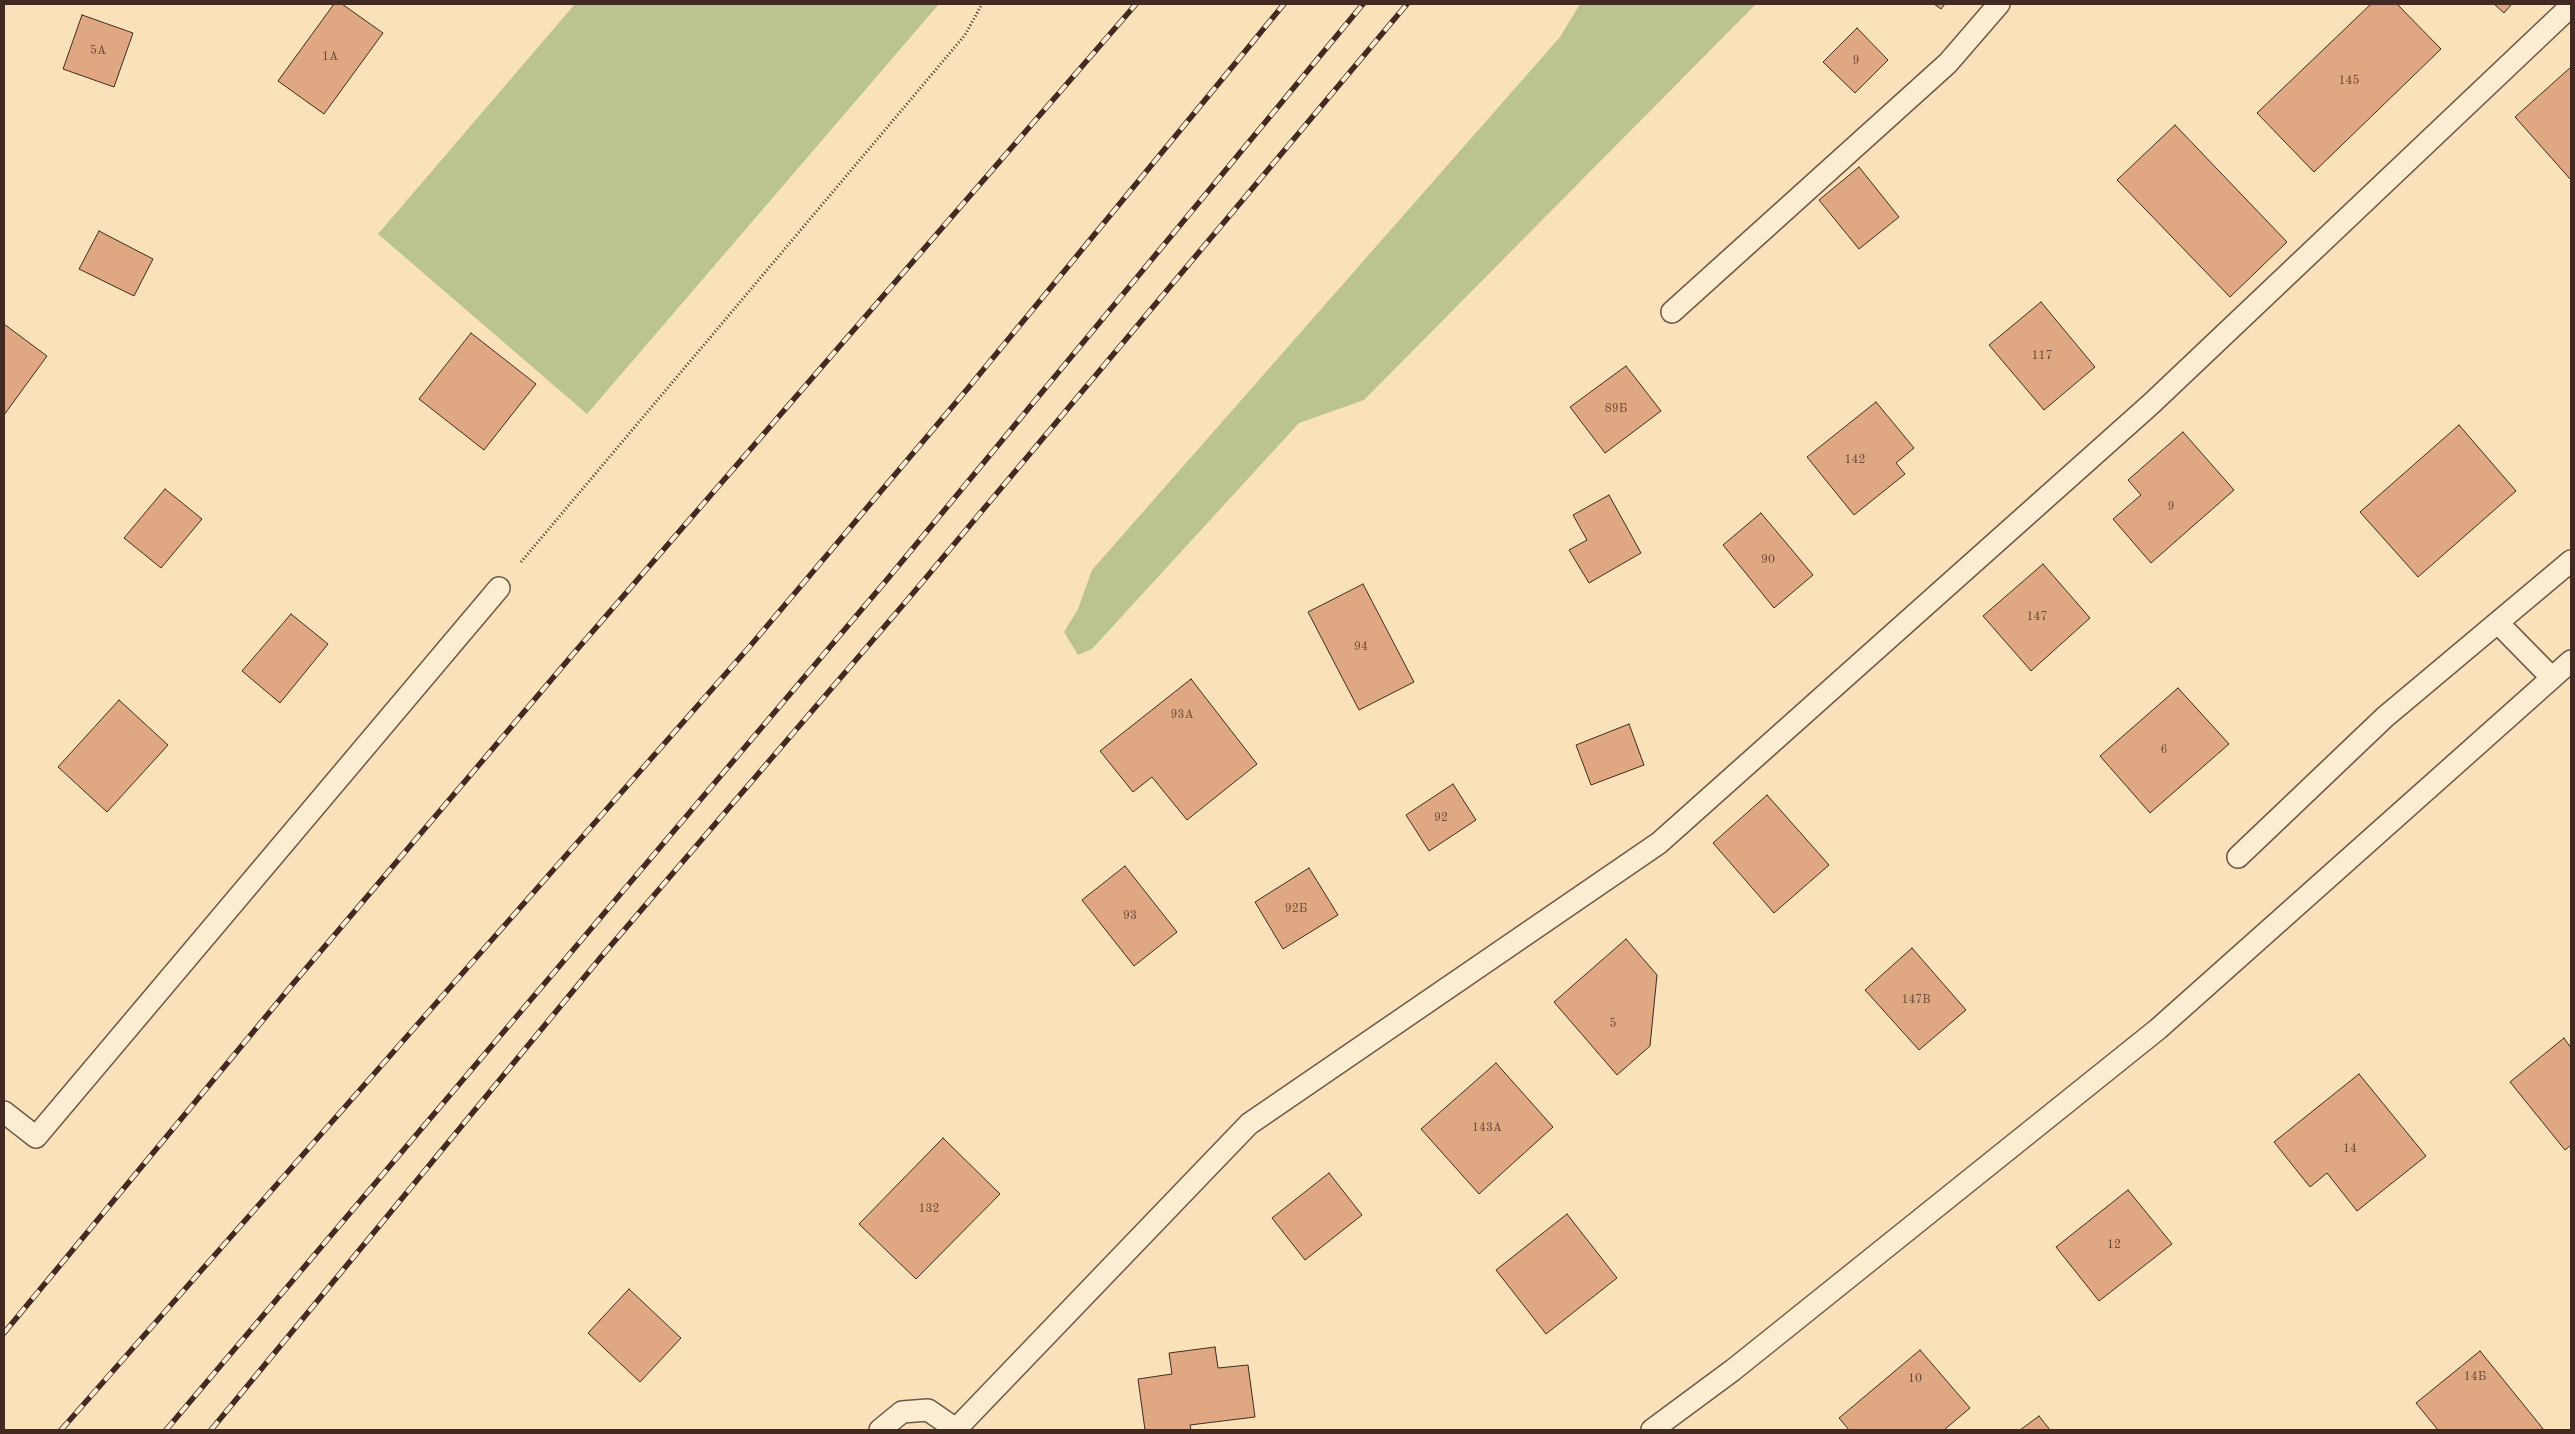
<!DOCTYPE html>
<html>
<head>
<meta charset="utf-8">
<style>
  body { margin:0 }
  #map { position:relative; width:2575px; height:1434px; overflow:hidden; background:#f9e2b9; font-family:"Old Standard TT",serif }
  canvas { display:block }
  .frame { position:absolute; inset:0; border:5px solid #422a22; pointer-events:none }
</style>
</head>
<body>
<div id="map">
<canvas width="2575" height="1434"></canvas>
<div class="frame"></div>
</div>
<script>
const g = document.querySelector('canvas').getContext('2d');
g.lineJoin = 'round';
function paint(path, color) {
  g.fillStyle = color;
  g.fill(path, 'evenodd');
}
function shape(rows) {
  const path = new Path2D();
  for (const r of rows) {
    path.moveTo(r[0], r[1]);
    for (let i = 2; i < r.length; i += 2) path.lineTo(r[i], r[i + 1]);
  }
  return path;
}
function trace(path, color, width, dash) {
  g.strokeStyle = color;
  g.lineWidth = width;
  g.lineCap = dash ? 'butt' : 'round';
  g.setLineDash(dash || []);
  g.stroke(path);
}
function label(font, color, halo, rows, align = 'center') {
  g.font = font + ' "Old Standard TT",serif';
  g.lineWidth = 4;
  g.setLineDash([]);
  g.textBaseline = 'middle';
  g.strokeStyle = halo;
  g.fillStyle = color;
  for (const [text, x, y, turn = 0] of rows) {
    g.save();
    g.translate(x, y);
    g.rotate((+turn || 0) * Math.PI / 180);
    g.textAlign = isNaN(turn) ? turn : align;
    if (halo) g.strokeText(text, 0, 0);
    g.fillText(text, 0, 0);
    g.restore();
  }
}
const green = shape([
  [575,4,939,4,587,414,378,234],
  [1580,4,1756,4,1364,400,1299,423,1092,649,1078,655,1064,632,1078,609,1092,570,1560,37]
]);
const building = shape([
  [334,4,342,4,383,33,324,114,278,81,334,4],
  [1934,4,1945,4,1941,9,1934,4],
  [2371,4,2397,4,2441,49,2314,172,2257,113,2371,4],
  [2494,4,2512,4,2504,13,2494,4],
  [82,15,133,33,114,87,63,69,82,15],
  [1857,28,1888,60,1855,93,1823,62,1857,28],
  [2571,67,2571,180,2515,117,2571,67],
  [2175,125,2287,242,2230,297,2117,180,2175,125],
  [1859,167,1899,217,1859,249,1819,200,1859,167],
  [99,231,153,259,134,296,79,269,99,231],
  [2041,302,2095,367,2044,410,1989,345,2041,302],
  [4,324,47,356,4,415,4,324],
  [471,333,536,384,484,450,419,399,471,333],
  [1626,366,1661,411,1605,453,1570,407,1626,366],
  [1876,402,1914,448,1896,463,1905,474,1854,515,1807,457,1876,402],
  [2459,425,2516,491,2418,577,2360,512,2459,425],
  [2183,432,2234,490,2151,563,2113,519,2141,495,2128,480,2183,432],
  [165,489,202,519,161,568,124,538,165,489],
  [1609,495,1641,553,1589,583,1569,550,1587,540,1573,515,1609,495],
  [1761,513,1813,575,1774,608,1723,545,1761,513],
  [2043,564,2090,618,2031,671,1983,616,2043,564],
  [1363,584,1414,682,1359,710,1308,612,1363,584],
  [291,614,328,644,280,703,242,671,291,614],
  [1191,679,1257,764,1187,820,1152,777,1133,792,1100,751,1191,679],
  [2178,688,2229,744,2150,813,2100,756,2178,688],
  [119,700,168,745,107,812,58,767,119,700],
  [1629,724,1644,765,1591,785,1576,745,1629,724],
  [1453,784,1476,820,1429,851,1406,815,1453,784],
  [1767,795,1829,865,1774,913,1713,843,1767,795],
  [1125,866,1177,932,1134,966,1082,900,1125,866],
  [1309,868,1338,915,1283,949,1255,902,1309,868],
  [1626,939,1657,975,1650,1046,1617,1075,1554,1002,1626,939],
  [1912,948,1966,1010,1919,1050,1865,990,1912,948],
  [2564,1038,2571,1048,2571,1145,2565,1150,2510,1082,2564,1038],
  [1496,1063,1553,1127,1479,1194,1421,1129,1496,1063],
  [2359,1074,2426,1156,2357,1211,2327,1173,2310,1187,2274,1142,2359,1074],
  [943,1138,1000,1194,916,1279,859,1224,943,1138],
  [1329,1173,1362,1215,1305,1260,1272,1218,1329,1173],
  [2128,1190,2172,1244,2099,1301,2056,1247,2128,1190],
  [1567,1214,1617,1278,1546,1334,1496,1270,1567,1214],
  [629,1289,681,1338,640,1382,588,1333,629,1289],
  [1215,1347,1218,1368,1248,1365,1255,1417,1190,1425,1191,1430,1145,1430,1138,1379,1172,1374,1169,1353,1215,1347],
  [1920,1350,1970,1408,1944,1430,1849,1430,1839,1418,1920,1350],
  [2480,1351,2544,1430,2438,1430,2416,1403,2480,1351],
  [2039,1416,2050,1430,2020,1430,2039,1416]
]);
const path = shape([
  [521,562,965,35,982,4]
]);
const lane = shape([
  [1672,312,1948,63,1999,4],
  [2499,624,2552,678],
  [2238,857,2385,717,2571,561],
  [4,1112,36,1137,499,588],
  [956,1429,1249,1124,1659,843,2151,404,2571,6],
  [880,1430,902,1412,928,1410,957,1430],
  [1652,1430,1733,1370,2158,1029,2571,661]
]);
const rail = shape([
  [4,1333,292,985,574,653,1136,4],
  [61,1430,751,645,969,387,1284,4],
  [166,1430,885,582,1363,4],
  [211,1430,601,957,909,598,1407,4]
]);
const numberNames = [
  ["5А",98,51],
  ["1А",330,57],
  ["9",1856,61],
  ["145",2349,81],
  ["117",2042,356],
  ["89Б",1616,409],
  ["142",1855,460],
  ["9",2171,507],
  ["90",1768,560],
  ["147",2037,617],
  ["94",1361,647],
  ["93А",1182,715],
  ["6",2164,750],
  ["92",1441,818],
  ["92Б",1296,909],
  ["93",1130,916],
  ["147В",1916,1000],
  ["5",1613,1024],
  ["143А",1487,1128],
  ["14",2350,1149],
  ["132",929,1209],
  ["12",2114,1245],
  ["14Б",2475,1377],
  ["10",1915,1379]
];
paint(green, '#bbc491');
paint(building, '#e0a783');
trace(building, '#422a22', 1);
trace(lane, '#705848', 24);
trace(path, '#422a22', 3, [1, 2.5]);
trace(lane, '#fbecd2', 21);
trace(rail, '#422a22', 5.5);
trace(rail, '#fbecd2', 4, [11]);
label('12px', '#6a493a', null, numberNames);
</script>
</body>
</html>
